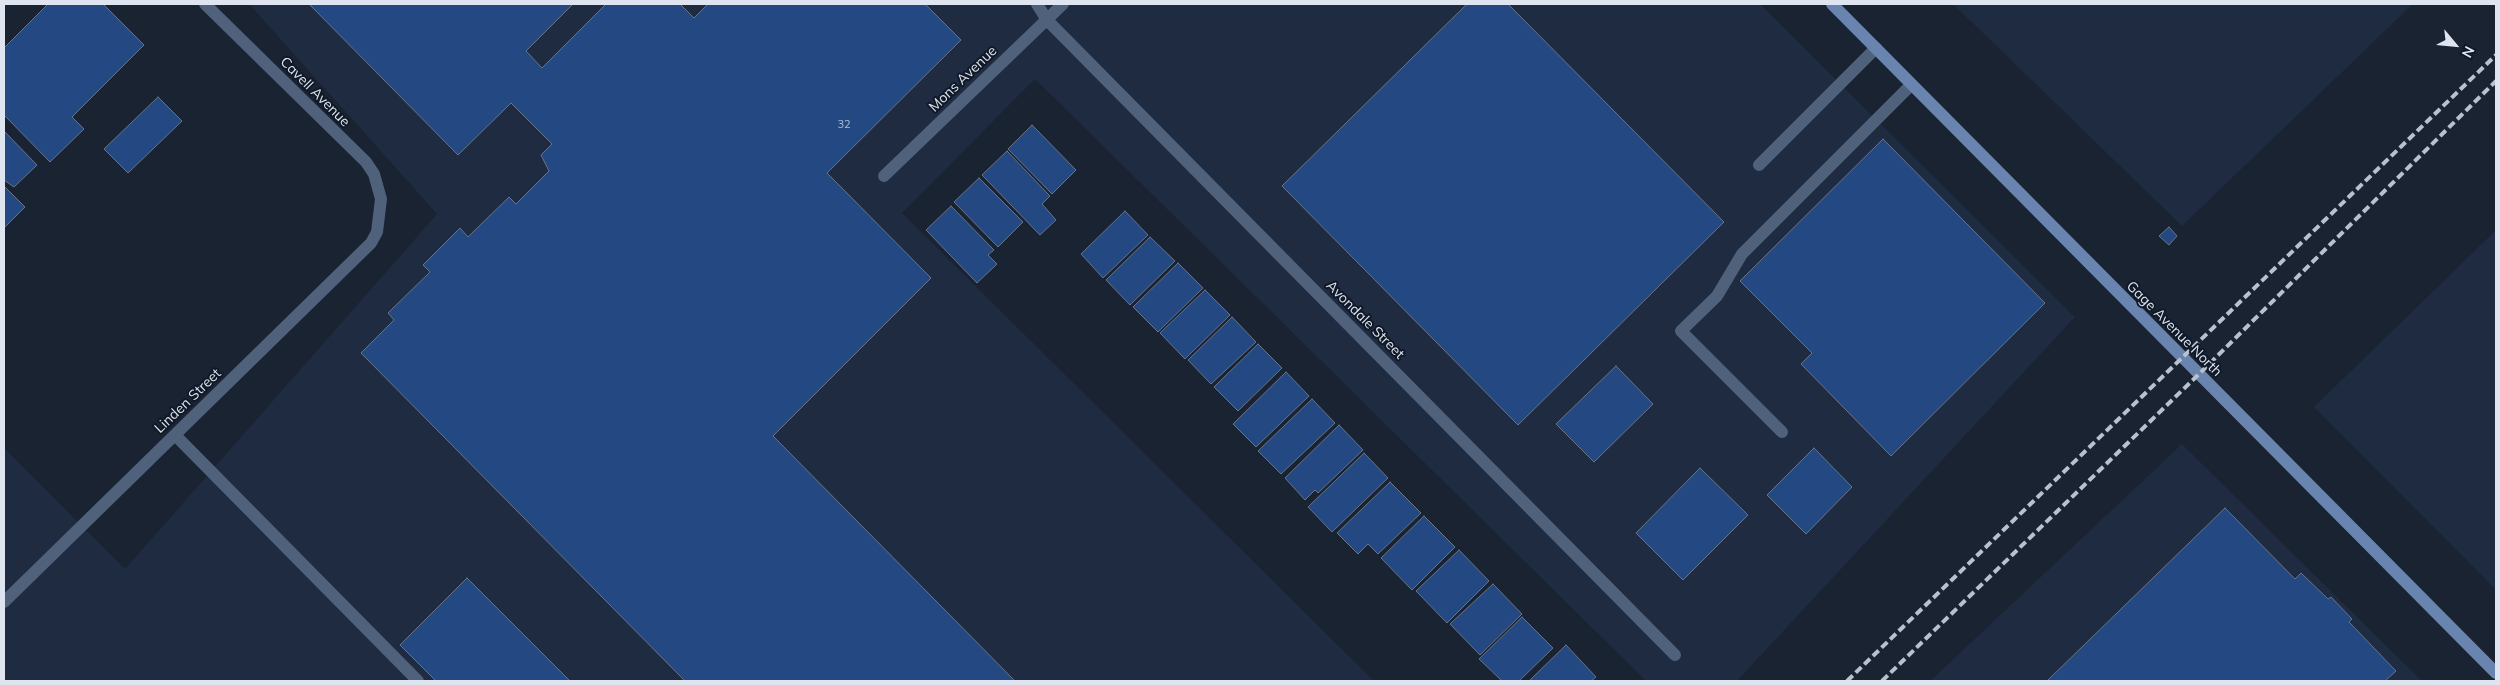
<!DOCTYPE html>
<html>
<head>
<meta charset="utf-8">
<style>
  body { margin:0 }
  #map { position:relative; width:2500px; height:685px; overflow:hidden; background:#192332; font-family:Mulish,sans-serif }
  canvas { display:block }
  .frame { position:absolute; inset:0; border:5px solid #dee5f0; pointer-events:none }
  .north { position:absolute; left:2430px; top:20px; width:50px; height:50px; -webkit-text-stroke:4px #101928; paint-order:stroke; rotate:118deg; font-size:14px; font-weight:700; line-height:20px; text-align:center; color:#dee5f0 }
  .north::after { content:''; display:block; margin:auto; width:18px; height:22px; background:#dee5f0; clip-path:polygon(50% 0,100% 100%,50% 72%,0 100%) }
</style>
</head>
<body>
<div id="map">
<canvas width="2500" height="685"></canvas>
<div class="frame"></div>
<div class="north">N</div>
</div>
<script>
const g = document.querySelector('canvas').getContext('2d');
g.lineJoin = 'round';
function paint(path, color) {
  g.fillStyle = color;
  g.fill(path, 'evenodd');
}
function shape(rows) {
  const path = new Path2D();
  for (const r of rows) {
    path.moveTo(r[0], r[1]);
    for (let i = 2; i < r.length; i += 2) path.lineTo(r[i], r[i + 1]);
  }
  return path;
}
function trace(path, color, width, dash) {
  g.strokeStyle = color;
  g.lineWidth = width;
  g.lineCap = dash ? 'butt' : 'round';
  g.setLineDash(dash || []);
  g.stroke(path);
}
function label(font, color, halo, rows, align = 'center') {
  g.font = font + ' Mulish,sans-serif';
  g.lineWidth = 4;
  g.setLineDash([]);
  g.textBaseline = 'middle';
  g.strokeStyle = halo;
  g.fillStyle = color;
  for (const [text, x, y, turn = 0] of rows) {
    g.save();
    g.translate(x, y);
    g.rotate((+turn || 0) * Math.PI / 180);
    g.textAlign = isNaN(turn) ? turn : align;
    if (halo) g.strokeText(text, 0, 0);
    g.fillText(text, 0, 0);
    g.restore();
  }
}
const built = shape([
  [249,4,1760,4,2075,317,1737,681,1646,681,1035,79,902,213,1374,681,4,681,4,448,125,569,437,214],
  [1953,4,2413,4,2182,226],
  [2496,230,2496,590,2314,407],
  [2182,444,2422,681,1930,681]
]);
const building = shape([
  [48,4,103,4,144,45,72,117,84,129,50,162,4,115,4,48,48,4],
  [309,4,573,4,526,51,542,68,606,4,680,4,694,18,708,4,925,4,961,40,827,173,931,278,773,436,1015,681,685,681,361,353,394,320,388,313,430,272,423,265,460,228,468,237,509,197,516,204,549,171,541,155,552,144,511,103,458,155,309,4],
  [1467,4,1508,4,1724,222,1518,425,1282,186,1467,4],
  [158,97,182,121,128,173,104,149,158,97],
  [1032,125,1076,170,1052,194,1008,149,1032,125],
  [4,131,37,165,14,187,4,180,4,131],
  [1883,139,2045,303,1891,456,1801,364,1812,353,1740,281,1883,139],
  [1007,151,1050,196,1042,204,1056,220,1040,235,982,175,1007,151],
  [979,178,1023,222,998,247,954,202,979,178],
  [4,186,25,207,4,228,4,186],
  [951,206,994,250,988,255,997,264,977,283,926,230,951,206],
  [1125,211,1148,235,1103,278,1081,254,1125,211],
  [2169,227,2177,236,2169,245,2159,236,2169,227],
  [1150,237,1175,261,1130,305,1106,280,1150,237],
  [1178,263,1203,288,1158,332,1133,307,1178,263],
  [1205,290,1230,315,1185,359,1160,333,1205,290],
  [1232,317,1256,342,1211,384,1188,360,1232,317],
  [1258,344,1282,368,1238,411,1214,387,1258,344],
  [1616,366,1653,404,1594,462,1556,424,1616,366],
  [1286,372,1309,396,1256,447,1233,424,1286,372],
  [1312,399,1335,423,1281,474,1258,451,1312,399],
  [1339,425,1363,450,1318,493,1315,490,1305,500,1285,478,1339,425],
  [1814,448,1852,487,1806,534,1767,495,1814,448],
  [1364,453,1388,478,1332,532,1308,507,1364,453],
  [1700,468,1748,515,1683,580,1636,533,1700,468],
  [1390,482,1421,513,1378,554,1368,544,1358,554,1337,533,1390,482],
  [2225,508,2295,579,2301,573,2328,599,2331,597,2352,619,2349,622,2396,671,2385,681,2047,681,2225,508],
  [1424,516,1455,547,1412,590,1381,558,1424,516],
  [1459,550,1489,581,1447,623,1416,591,1459,550],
  [467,578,570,681,436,681,400,645,467,578],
  [1493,584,1522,614,1480,655,1450,624,1493,584],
  [1522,617,1553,648,1519,681,1502,681,1479,659,1522,617],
  [1566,645,1596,677,1591,681,1529,681,1566,645]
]);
const lane = shape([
  [1759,165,1876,48],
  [1782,432,1681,331,1717,296,1742,254,1911,85],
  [175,435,418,681]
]);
const street = shape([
  [1037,4,1047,20,1675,655],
  [884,176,1063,4],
  [4,602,371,243,377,232,381,199,374,174,366,162,205,4]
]);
const secondary = shape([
  [1832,4,2496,673]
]);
const rail = shape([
  [1847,681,2496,55],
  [1882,681,2198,375,2496,81]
]);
const numberNames = [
  ["32",844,125]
];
const streetNames = [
  ["Mons Avenue",963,79,-44],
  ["Cavell Avenue",315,92,45],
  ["Avondale Street",1365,320,45],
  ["Gage Avenue North",2174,329,45],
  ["Linden Street",188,401,-44]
];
paint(built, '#1e2b40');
paint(building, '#234882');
trace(building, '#687487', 1);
trace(lane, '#50617c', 12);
trace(street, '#50617c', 12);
trace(secondary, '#6985af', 12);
trace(rail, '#b9c1cd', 4, [8, 4]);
label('11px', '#afbed4', null, numberNames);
label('14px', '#dee5f0', '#101928', streetNames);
</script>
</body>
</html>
